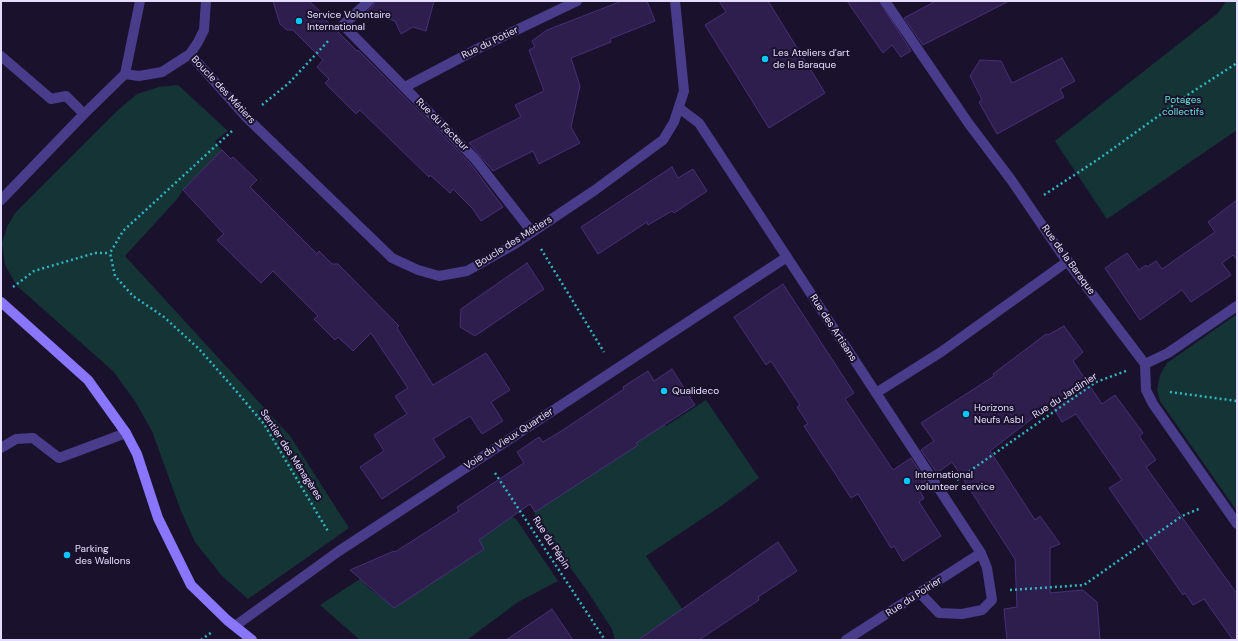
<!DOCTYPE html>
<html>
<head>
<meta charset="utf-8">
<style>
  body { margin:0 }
  #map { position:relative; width:1238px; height:641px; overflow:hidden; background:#1a122c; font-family:"DM Sans",sans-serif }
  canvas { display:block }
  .frame { position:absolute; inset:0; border:2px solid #e5ddff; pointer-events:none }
</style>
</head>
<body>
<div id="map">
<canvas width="1238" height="641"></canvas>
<div class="frame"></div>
</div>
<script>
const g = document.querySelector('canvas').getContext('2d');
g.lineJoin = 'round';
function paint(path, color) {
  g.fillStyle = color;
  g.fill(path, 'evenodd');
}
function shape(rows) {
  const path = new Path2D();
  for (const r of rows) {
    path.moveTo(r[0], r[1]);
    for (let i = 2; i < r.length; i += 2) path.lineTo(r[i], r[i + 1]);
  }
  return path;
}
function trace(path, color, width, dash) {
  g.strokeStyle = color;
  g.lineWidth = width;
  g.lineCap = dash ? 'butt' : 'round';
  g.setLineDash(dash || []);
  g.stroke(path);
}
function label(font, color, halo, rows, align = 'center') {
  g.font = font + ' "DM Sans",sans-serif';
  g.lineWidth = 4;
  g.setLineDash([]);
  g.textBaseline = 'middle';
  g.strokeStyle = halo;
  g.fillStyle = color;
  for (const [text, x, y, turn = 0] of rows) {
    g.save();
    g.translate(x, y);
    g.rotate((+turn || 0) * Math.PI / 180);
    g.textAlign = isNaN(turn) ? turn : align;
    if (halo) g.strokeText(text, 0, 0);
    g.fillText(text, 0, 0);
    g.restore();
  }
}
const green = shape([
  [1226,1,1237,1,1237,130,1107,219,1055,141,1218,13],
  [178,85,228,131,215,141,222,151,183,190,178,198,125,256,290,436,349,528,248,599,222,576,195,542,181,511,152,431,135,401,113,371,17,286,5,265,2,243,7,227,15,213,118,110,137,94,159,87],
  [1237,314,1237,511,1160,401,1157,390,1160,375,1167,363],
  [706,400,759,478,721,506,646,556,683,610,638,640,615,640,612,629,588,592,564,559,555,549,534,522,535,512,638,445,636,442,664,424,666,426],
  [512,517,516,519,558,581,518,602,467,640,360,640,320,605,360,579,370,589,394,607,484,549,479,540]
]);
const building = shape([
  [273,1,309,1,324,15,323,17,357,51,358,50,470,163,503,207,481,221,472,208,453,189,450,193,430,175,429,177,360,110,356,114,325,83,329,79,317,67,323,60,293,30,287,30,280,24,273,1],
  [375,1,434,1,426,31,413,27,401,34,395,21,367,11,374,5,375,1],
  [622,1,647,1,655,21,610,39,611,42,571,58,580,86,571,127,580,143,539,164,533,151,493,171,469,143,521,117,515,105,544,91,529,50,535,47,532,41,547,30,622,1],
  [719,1,768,1,825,93,769,128,705,25,726,12,719,1],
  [847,1,879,1,911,51,901,57,892,45,883,53,847,1],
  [936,1,1009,1,923,45,904,18,936,1],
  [1062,58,1075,81,1060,89,1064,97,997,134,979,102,982,100,970,76,980,60,1001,61,1012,83,1062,58],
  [222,150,231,159,233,157,257,180,250,187,317,254,319,251,332,264,338,264,399,326,397,328,433,385,486,353,510,390,491,402,503,421,482,434,470,416,433,439,445,457,382,499,360,467,384,451,374,435,407,414,395,396,408,388,371,333,353,351,338,337,335,340,314,319,318,316,273,271,261,283,217,240,224,234,183,190,222,150],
  [672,167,678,178,693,169,707,191,674,213,672,211,648,225,647,222,598,254,581,227,672,167],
  [1237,200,1237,260,1233,255,1222,263,1231,275,1191,302,1182,290,1140,320,1105,268,1127,253,1139,270,1146,265,1147,267,1156,261,1162,269,1215,232,1208,222,1237,200],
  [527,263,544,289,475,336,460,327,461,309,527,263],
  [783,284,854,393,845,399,893,470,911,458,926,481,917,487,924,498,919,502,941,536,903,561,894,546,891,548,858,494,851,498,804,426,808,424,797,407,800,405,771,361,766,365,734,317,783,284],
  [1064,326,1083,352,1073,361,1102,404,1115,395,1143,433,1139,436,1156,460,1146,467,1237,594,1237,640,1233,640,1204,599,1193,605,1185,593,1183,595,1109,488,1122,480,1076,414,1062,422,1051,404,990,451,1035,520,1040,516,1060,544,1050,548,1050,593,1083,590,1097,602,1100,640,1007,640,1004,609,1017,607,1015,559,952,462,937,473,921,450,934,441,921,423,994,376,993,374,1046,334,1048,335,1064,326],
  [672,369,695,405,636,443,638,445,535,512,530,504,479,540,484,549,411,597,394,608,350,570,394,551,395,552,459,511,457,507,524,463,517,452,539,437,543,442,563,430,624,389,623,387,648,371,654,381,672,369],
  [778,542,797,571,758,597,759,600,699,640,638,640,778,542],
  [552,609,573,640,506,640,552,609]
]);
const path = shape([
  [262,105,289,83,330,39],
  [232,131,123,231,110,253,115,276,133,296,164,317,199,349,231,385,264,424,329,533],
  [1044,195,1100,158,1189,94,1237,63],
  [541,249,604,352],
  [13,287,34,271,95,253,110,253],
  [1170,392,1237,401],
  [495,473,605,640],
  [957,480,1096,382,1126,371],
  [1010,590,1084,585,1182,516,1201,508],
  [201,640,212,632]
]);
const lane = shape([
  [876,393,941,352,1068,261],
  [1,448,16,439,33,438,59,458,126,433]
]);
const street = shape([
  [369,1,343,25,475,159,532,232],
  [885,1,969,124,1012,181,1061,253,1145,364,1146,390,1153,404,1237,524],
  [190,54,247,118,392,258,418,270,439,276,467,271,513,245,595,190,663,140,674,122,684,91,675,1],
  [1,56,51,99,66,96,84,114],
  [125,74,140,1],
  [405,87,479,48,577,1],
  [679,108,699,123,981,553,987,568,992,600,982,610,962,614,939,613,920,593],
  [1,200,84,114,125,74,139,76,162,72,190,54,198,42,204,30,206,1],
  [1145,364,1168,353,1237,306],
  [235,626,339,551,787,257],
  [846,640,981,553]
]);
const secondary = shape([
  [1,302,88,380,126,433,137,454,158,518,191,585,227,620,252,640]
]);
const markers = [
  [299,21,4,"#0ac8fe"],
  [765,59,4,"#0ac8fe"],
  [664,391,4,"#0ac8fe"],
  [966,414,4,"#0ac8fe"],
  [907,481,4,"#0ac8fe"],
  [67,555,4,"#0ac8fe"]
];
const poiNames = [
  ["Service Volontaire",307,15],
  ["International",307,27],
  ["Les Ateliers d'art",773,53],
  ["de la Baraque",773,65],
  ["Qualideco",672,391],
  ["Horizons",974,408],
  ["Neufs Asbl",974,420],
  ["International",915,475],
  ["volunteer service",915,487],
  ["Parking",75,549],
  ["des Wallons",75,561]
];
const streetNames = [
  ["Rue du Potier",490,43,-26],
  ["Boucle des Métiers",223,90,47],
  ["Rue du Facteur",442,125,45],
  ["Boucle des Métiers",514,242,-32],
  ["Rue de la Baraque",1068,260,54],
  ["Rue des Artisans",833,328,57],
  ["Rue du Jardinier",1065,396,-33],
  ["Voie du Vieux Quartier",509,439,-33],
  ["Sentier des Ménagères",291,455,57],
  ["Rue du Pépin",551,543,57],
  ["Rue du Poirier",914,597,-33]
];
const parkNames = [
  ["Potages",1183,100],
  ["collectifs",1183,112]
];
paint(green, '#153436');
paint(building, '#2d1e4d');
trace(building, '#473079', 1);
trace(path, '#31b6bf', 2.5, [2, 3]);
trace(lane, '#493d8b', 10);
trace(street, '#493d8b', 10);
trace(secondary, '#8975fe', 10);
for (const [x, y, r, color] of markers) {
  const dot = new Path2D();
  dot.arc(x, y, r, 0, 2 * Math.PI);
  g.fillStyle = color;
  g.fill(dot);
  trace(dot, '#1a122c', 1.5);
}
label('10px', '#e5ddff', '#1a122c', poiNames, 'left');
label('10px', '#e5ddff', '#1a122c', streetNames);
label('10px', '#67e1d1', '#1a122c', parkNames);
</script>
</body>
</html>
